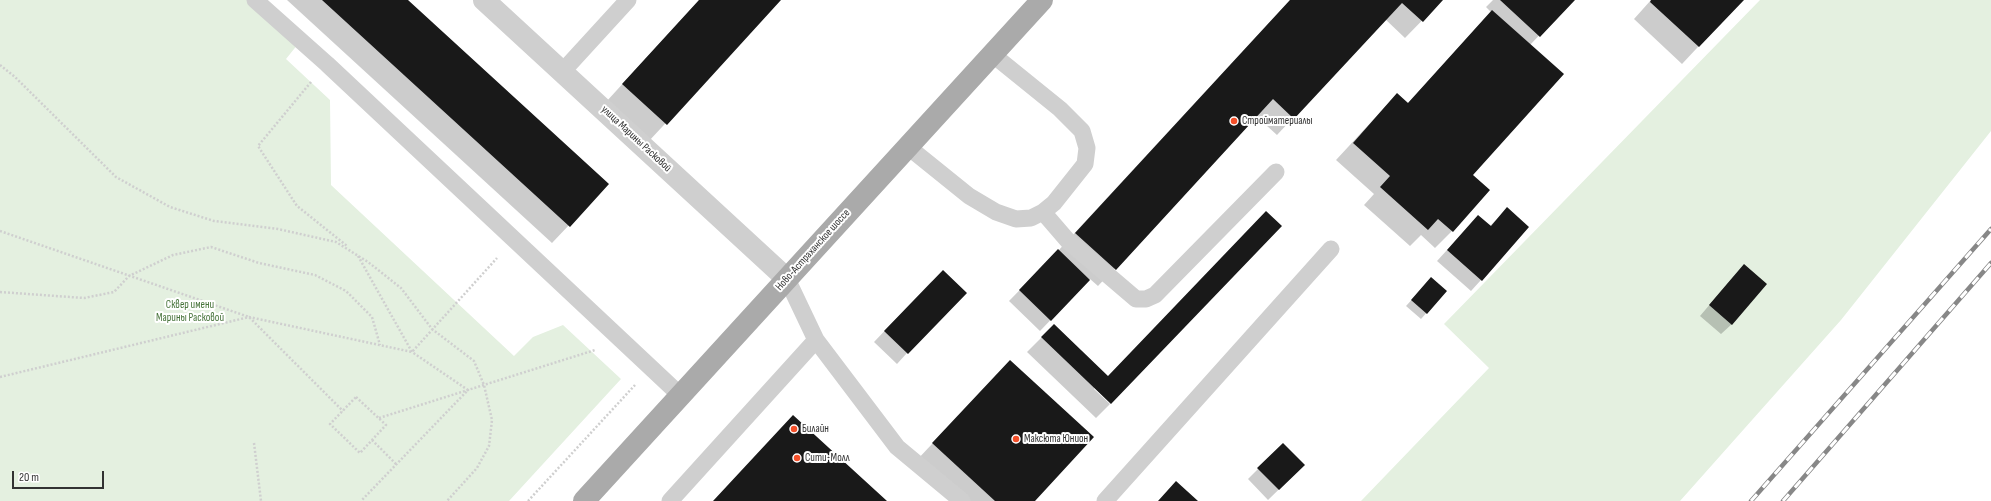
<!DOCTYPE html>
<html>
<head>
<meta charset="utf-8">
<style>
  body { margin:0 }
  #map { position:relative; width:1991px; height:501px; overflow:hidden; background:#fff; font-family:"Sofia Sans Condensed",sans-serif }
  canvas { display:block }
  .scale { position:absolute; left:12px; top:471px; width:92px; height:18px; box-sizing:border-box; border:2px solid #323232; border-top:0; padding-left:5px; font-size:12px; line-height:14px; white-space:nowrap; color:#323232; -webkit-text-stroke:3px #fff; paint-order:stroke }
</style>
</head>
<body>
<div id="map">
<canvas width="1991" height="501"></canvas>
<div class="scale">20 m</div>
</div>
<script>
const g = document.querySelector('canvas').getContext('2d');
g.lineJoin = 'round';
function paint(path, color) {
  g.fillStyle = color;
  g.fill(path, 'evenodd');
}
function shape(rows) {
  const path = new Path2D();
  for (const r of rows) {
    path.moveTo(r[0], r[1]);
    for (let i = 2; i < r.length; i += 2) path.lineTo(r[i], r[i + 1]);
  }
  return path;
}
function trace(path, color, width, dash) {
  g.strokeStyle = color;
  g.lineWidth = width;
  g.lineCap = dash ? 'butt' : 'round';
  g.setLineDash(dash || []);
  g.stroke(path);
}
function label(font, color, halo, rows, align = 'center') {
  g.font = font + ' "Sofia Sans Condensed",sans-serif';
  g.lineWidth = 4;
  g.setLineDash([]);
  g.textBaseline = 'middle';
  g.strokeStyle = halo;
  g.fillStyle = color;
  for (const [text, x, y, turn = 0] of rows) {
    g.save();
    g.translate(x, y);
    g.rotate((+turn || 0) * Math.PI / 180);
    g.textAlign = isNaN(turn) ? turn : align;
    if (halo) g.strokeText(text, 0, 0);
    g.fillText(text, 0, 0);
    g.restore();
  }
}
const green = shape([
  [0,0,248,0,298,44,286,59,330,100,331,185,514,356,533,337,563,325,621,379,509,501,0,501],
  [1760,0,1991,0,1991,131,1841,320,1680,501,1361,501,1489,368,1444,324]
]);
const shadow = shape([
  [287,0,407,0,608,184,552,243],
  [699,0,780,0,649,141,606,102],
  [1290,0,1442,0,1405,38,1385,19,1277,135,1256,116,1098,286,1090,279,1040,331,1009,301,1058,251],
  [1493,0,1573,0,1530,45,1472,175,1452,231,1435,248,1421,235,1410,246,1364,205,1374,194,1336,160,1397,94,1408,103,1491,12,1486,7],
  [1651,0,1742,0,1682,64,1634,19],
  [1507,209,1481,280,1471,291,1437,261,1468,227,1490,226],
  [1266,212,1280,226,1111,403,1095,387,1094,389,1110,404,1096,418,1027,352,1054,325,1108,377],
  [1734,276,1732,324,1721,334,1700,316],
  [932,281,907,353,897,364,874,342],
  [1426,284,1446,291,1421,319,1406,306],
  [1010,361,1033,501,960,501,916,461],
  [1283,444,1304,465,1268,500,1248,479]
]);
const building = shape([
  [322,0,408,0,609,184,570,227],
  [699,0,781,0,667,125,622,84],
  [1290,0,1443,0,1423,22,1402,3,1294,119,1273,99,1116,270,1075,233],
  [1500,0,1575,0,1540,37],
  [1651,0,1744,0,1699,47,1650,2],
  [1492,10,1564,74,1473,175,1490,190,1453,232,1438,219,1428,230,1380,187,1390,176,1353,143,1397,93,1408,103],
  [1507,207,1529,227,1482,281,1447,250,1478,215,1491,226],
  [1266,211,1282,226,1111,404,1041,337,1054,324,1108,376],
  [1058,249,1090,280,1051,321,1019,290],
  [1744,264,1767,284,1732,325,1709,305],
  [943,270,967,293,908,354,884,331],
  [1431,277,1447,291,1427,314,1411,300],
  [1010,360,1094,437,1035,501,995,501,932,443],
  [793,415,887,501,713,501],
  [1283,443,1305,465,1279,490,1257,468],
  [1176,481,1198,501,1158,501]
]);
const path = shape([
  [0,65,15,77,116,177,170,207,214,221,278,229,336,242,368,262,401,288,432,329,474,361,484,385,492,420,489,446,477,468,447,501],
  [311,82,258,146,297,206,347,246],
  [0,231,249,317,343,411],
  [358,256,412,352,468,390,361,501],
  [0,292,84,298,114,292,129,276,173,255,211,247,259,263,315,275,346,291,372,317,380,345],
  [0,377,249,317,412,352,497,258],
  [356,397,386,425,360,453,330,424,356,397],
  [379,418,595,350],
  [372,440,397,465],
  [254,443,261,501],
  [528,501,635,385]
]);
const lane = shape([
  [255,0,327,64,680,395],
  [563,71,628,0],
  [907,146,969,196,996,212,1016,219,1031,218,1043,212,1054,203,1085,164,1087,148,1082,131,1060,109,992,54],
  [1043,212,1068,241,1136,299,1146,299,1155,295,1276,172],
  [787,279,816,340,897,447,962,501],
  [670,501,816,340],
  [1105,501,1331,249]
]);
const street = shape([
  [484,0,787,279]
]);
const primary = shape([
  [584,501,1042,0]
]);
const rail = shape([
  [1751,501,1991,229],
  [1783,501,1991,263]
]);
const markers = [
  [1234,121,4,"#f44f29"],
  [794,429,4,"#f44f29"],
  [1016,439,4,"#f44f29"],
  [797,458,4,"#f44f29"]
];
const poiNames = [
  ["Стройматериалы",1242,121],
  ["Билайн",802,429],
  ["Максюта Юнион",1024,439],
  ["Сити-Молл",805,458]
];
const streetNames = [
  ["улица Марины Расковой",636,139,43],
  ["Ново-Астраханское шоссе",813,250,-48]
];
const parkNames = [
  ["Сквер имени",190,305],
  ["Марины Расковой",190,318]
];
paint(green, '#e4f0e0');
paint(shadow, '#0003');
paint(building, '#191919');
trace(path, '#cfcfcf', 2.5, [2, 2]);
trace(lane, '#cfcfcf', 17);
trace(street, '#cfcfcf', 22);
trace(primary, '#aaa', 22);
trace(rail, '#878787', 4.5);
trace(rail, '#fff', 3, [9]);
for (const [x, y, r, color] of markers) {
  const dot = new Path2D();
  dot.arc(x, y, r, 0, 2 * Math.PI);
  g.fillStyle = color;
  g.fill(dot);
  trace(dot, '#fff', 1.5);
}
label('11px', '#323232', '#fff', poiNames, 'left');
label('11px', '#323232', '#fff', streetNames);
label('11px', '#46733a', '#fff', parkNames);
</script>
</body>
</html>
